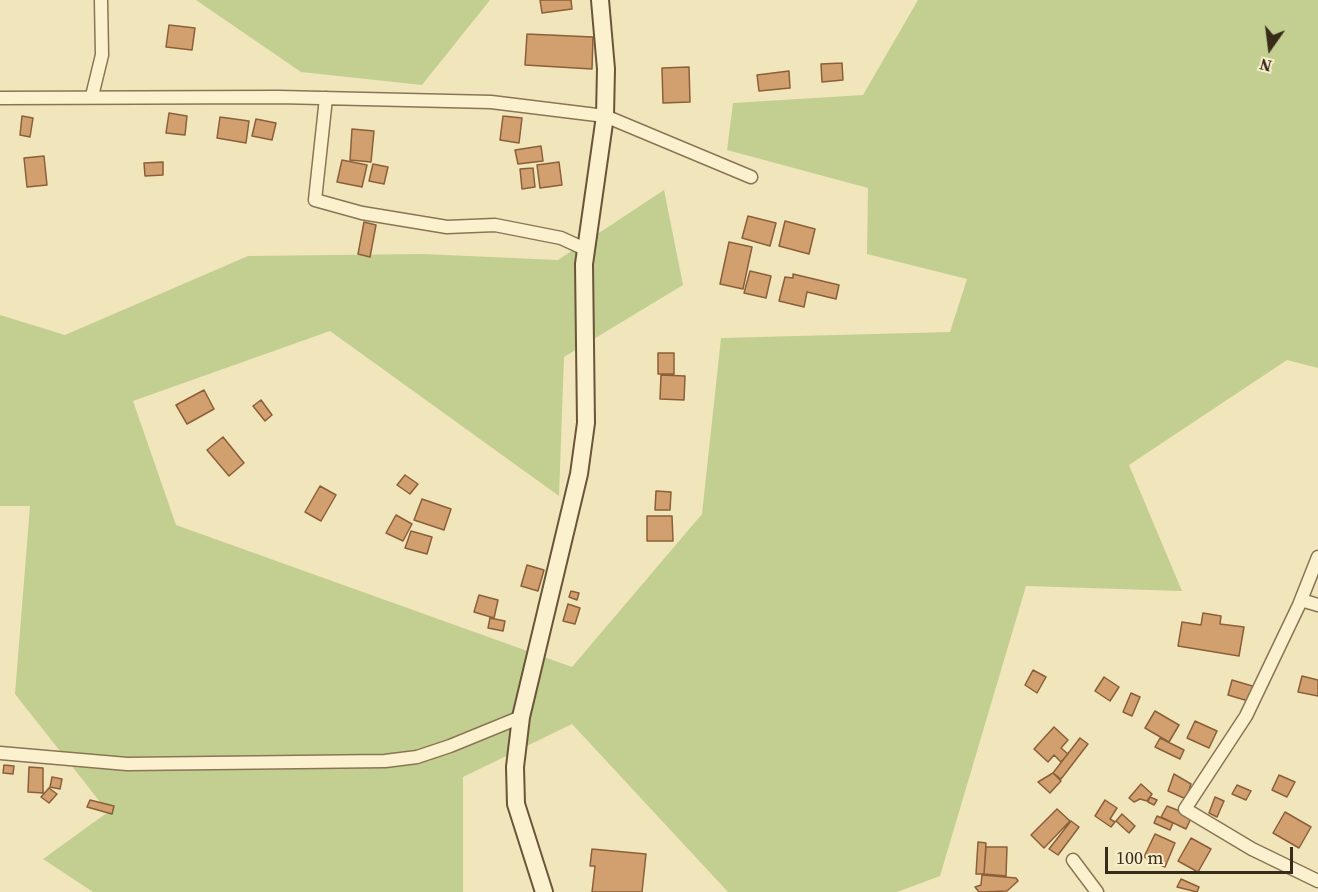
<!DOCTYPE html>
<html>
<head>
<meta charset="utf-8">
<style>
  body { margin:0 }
  #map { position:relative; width:1318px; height:892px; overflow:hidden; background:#f1e5bc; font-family:"Source Serif 4",serif }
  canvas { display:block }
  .north { position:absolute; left:1240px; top:18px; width:60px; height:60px; -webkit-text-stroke:4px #f8eecc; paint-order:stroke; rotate:194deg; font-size:16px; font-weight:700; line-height:24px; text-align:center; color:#372b1a }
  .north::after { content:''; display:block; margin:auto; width:21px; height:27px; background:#372b1a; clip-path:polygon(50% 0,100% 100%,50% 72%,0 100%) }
  .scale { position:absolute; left:1105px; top:847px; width:188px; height:27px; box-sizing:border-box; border:3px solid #372b1a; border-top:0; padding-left:8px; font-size:18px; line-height:21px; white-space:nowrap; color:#372b1a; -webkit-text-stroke:4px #f8eecc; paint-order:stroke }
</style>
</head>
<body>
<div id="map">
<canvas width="1318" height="892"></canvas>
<div class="north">N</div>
<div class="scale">100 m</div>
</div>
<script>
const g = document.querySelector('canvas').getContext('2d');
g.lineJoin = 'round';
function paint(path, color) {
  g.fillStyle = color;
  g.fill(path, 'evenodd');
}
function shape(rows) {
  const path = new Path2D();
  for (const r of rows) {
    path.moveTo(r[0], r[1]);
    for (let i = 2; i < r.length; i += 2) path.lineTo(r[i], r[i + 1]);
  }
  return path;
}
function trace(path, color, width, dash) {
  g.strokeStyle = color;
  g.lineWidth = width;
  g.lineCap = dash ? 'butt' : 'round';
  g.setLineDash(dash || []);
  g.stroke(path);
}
const green = shape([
  [196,0,490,0,422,85,301,72],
  [918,0,1318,0,1318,368,1287,360,1129,465,1182,591,1026,586,940,876,897,892,728,892,572,724,463,777,463,892,93,892,43,859,108,812,15,694,30,506,0,506,0,315,65,335,248,256,423,254,558,260,664,190,683,285,564,357,559,496,330,331,133,401,176,525,572,667,702,514,721,338,950,332,967,279,867,254,868,188,727,150,733,103,863,95]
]);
const building = shape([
  [540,0,571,0,572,9,542,13,540,0],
  [169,25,195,28,192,50,166,47,169,25],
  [527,34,593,37,592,69,525,65,527,34],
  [842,63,843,80,822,82,821,64,842,63],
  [689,67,690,102,663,103,662,68,689,67],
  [789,71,790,88,759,91,757,75,789,71],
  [169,113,187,116,185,135,166,133,169,113],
  [22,116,33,118,30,137,20,135,22,116],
  [503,116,522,118,519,143,500,140,503,116],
  [220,117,249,121,246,143,217,138,220,117],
  [256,119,276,123,272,140,252,136,256,119],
  [352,129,374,131,371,162,350,160,352,129],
  [541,146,543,161,518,164,515,150,541,146],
  [44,156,47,185,27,187,24,158,44,156],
  [342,160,367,165,362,187,337,182,342,160],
  [163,162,163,175,145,176,144,163,163,162],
  [559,162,562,185,540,188,537,165,559,162],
  [373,164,388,167,384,184,369,181,373,164],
  [533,168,535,187,522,189,520,169,533,168],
  [748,216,776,223,770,246,742,238,748,216],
  [785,221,815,229,809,254,779,246,785,221],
  [364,222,376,225,370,257,358,254,364,222],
  [729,242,752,247,743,289,720,284,729,242],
  [750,271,771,276,766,298,744,293,750,271],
  [793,274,839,285,836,299,807,292,804,307,779,301,785,277,793,278,793,274],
  [658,353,674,353,674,374,658,374,658,353],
  [661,375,685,376,684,400,660,399,661,375],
  [204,390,214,409,187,424,176,405,204,390],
  [261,400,272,415,265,421,253,406,261,400],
  [223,437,244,463,229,476,207,450,223,437],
  [405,475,418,484,410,494,397,485,405,475],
  [320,486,336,495,321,521,305,512,320,486],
  [656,491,671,492,670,510,655,510,656,491],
  [422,499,451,509,444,530,414,520,422,499],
  [396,515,412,524,403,541,386,533,396,515],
  [647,516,672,516,673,541,647,541,647,516],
  [411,531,432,537,427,554,405,548,411,531],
  [527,565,544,570,538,591,521,586,527,565],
  [571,591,579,593,577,600,569,597,571,591],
  [479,595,498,600,494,618,474,612,479,595],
  [568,604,580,608,575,624,563,621,568,604],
  [1203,613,1221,616,1220,624,1244,627,1239,656,1178,646,1182,622,1201,625,1203,613],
  [490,618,505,621,503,631,488,628,490,618],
  [1033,670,1046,677,1037,693,1025,685,1033,670],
  [1302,676,1318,680,1318,696,1298,692,1302,676],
  [1104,677,1119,687,1110,701,1095,691,1104,677],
  [1232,680,1259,688,1255,703,1228,695,1232,680],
  [1131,693,1140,697,1132,716,1123,712,1131,693],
  [1155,711,1179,725,1169,742,1145,728,1155,711],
  [1195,721,1217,731,1209,748,1187,738,1195,721],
  [1054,727,1068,740,1061,748,1068,754,1061,762,1054,755,1048,762,1034,749,1054,727],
  [1080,738,1088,744,1061,779,1053,773,1080,738],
  [1160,738,1184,750,1180,759,1155,747,1160,738],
  [4,765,14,766,13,774,3,773,4,765],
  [29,767,43,768,43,793,28,792,29,767],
  [1053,773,1061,781,1050,793,1038,782,1053,773],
  [1174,774,1191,784,1186,799,1168,791,1174,774],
  [1279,775,1295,782,1287,797,1272,790,1279,775],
  [52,777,62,779,60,789,50,787,52,777],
  [1141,784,1152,794,1147,801,1140,799,1134,802,1129,798,1141,784],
  [1237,785,1251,791,1246,800,1232,794,1237,785],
  [49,788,57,794,49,803,41,797,49,788],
  [1150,797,1157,800,1154,805,1148,802,1150,797],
  [1215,797,1224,801,1217,817,1209,813,1215,797],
  [90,800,114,806,112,814,87,807,90,800],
  [1105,800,1117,808,1110,819,1115,822,1111,827,1095,816,1105,800],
  [1167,806,1192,816,1186,829,1161,817,1167,806],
  [1057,809,1070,821,1044,848,1031,835,1057,809],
  [1285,812,1311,827,1299,848,1273,833,1285,812],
  [1122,814,1135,826,1129,833,1116,821,1122,814],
  [1157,816,1173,823,1170,830,1154,823,1157,816],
  [1071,821,1079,827,1058,855,1049,849,1071,821],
  [1155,834,1175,843,1165,867,1144,857,1155,834],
  [1191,838,1211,849,1198,872,1178,861,1191,838],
  [978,842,986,843,984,874,976,874,978,842],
  [986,847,1007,847,1006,876,984,874,986,847],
  [592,849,646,854,642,892,592,892,595,866,590,866,592,849],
  [982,875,1016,878,1018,881,1007,891,979,892,975,887,981,885,982,875],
  [1181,879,1199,887,1197,892,1177,887,1181,879]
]);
const street = shape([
  [92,96,102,55,101,0],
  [0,98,279,97,491,102,605,116,751,177],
  [326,98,315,200,362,213,447,227,495,225,561,238,585,249],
  [1318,557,1299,605,1246,716,1185,809,1252,849,1318,881],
  [1301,600,1318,605],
  [0,753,127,764,385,761,417,757,450,746,521,717],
  [1073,860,1097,892]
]);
const secondary = shape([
  [544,892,516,804,515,767,521,717,579,474,586,423,584,264,605,116,606,69,600,0]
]);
paint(green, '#c3cf90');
paint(building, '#d2a06f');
trace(building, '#8a5f39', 1.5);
trace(street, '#897554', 15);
trace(secondary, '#6b5538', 20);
trace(street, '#fbf1cf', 12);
trace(secondary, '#fbf1cf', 16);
</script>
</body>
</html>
